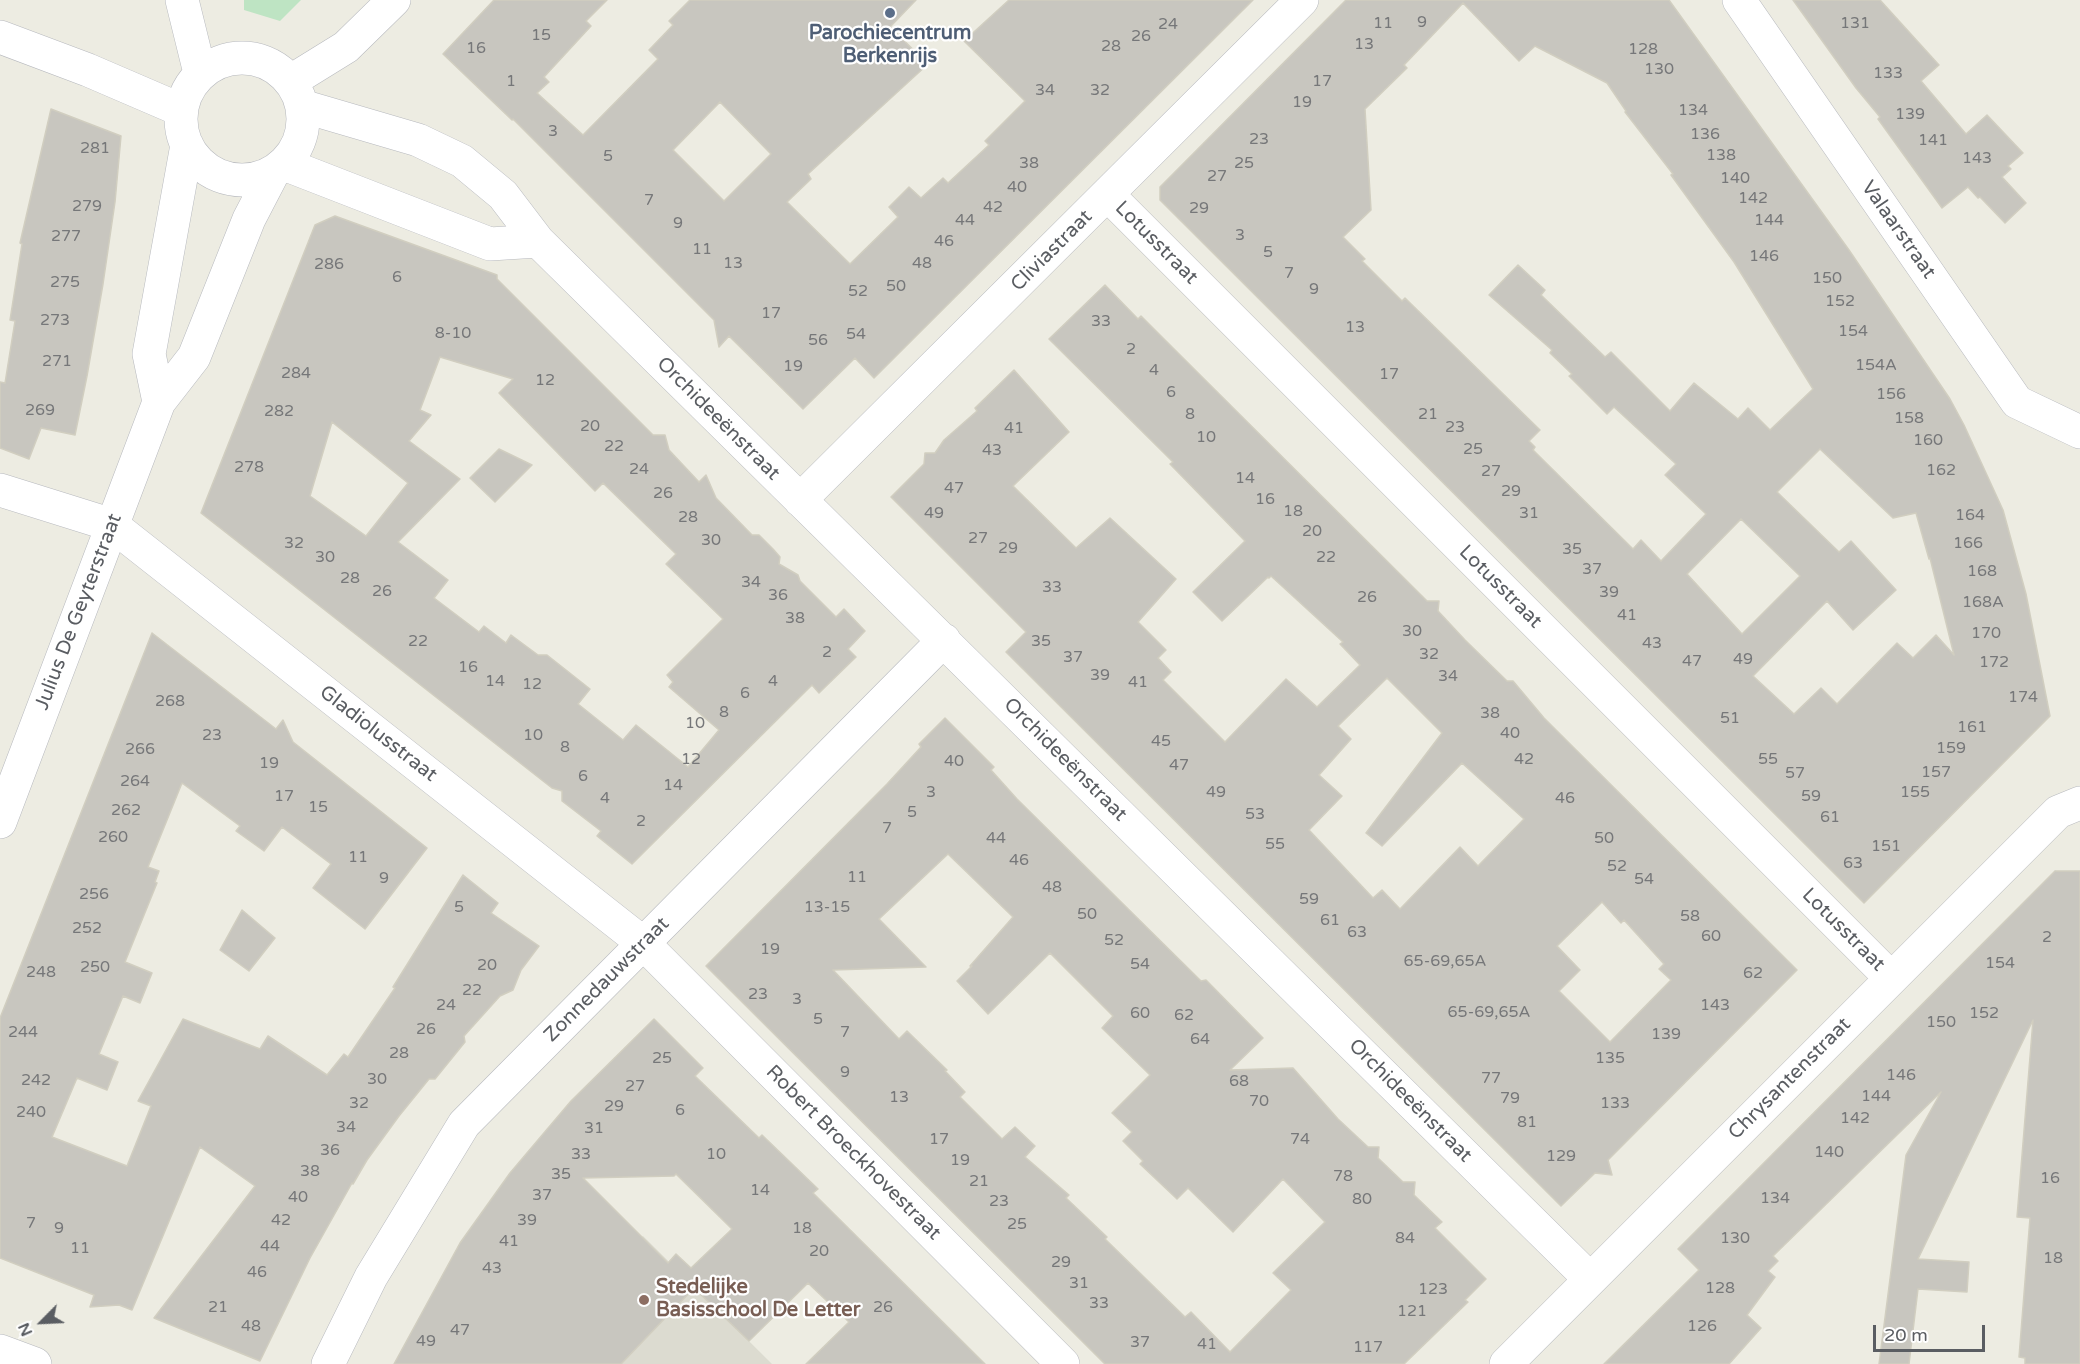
<!DOCTYPE html>
<html>
<head>
<meta charset="utf-8">
<style>
  body { margin:0 }
  #map { position:relative; width:2080px; height:1364px; overflow:hidden; background:#edece2; font-family:"Varela Round",sans-serif }
  canvas { display:block }
  .north { position:absolute; left:12px; top:1292px; width:60px; height:60px; -webkit-text-stroke:4px #fff; paint-order:stroke; rotate:246deg; font-size:16px; font-weight:700; line-height:24px; text-align:center; color:#5a5d62 }
  .north::after { content:''; display:block; margin:auto; width:21px; height:27px; background:#5a5d62; clip-path:polygon(50% 0,100% 100%,50% 72%,0 100%) }
  .scale { position:absolute; left:1873px; top:1325px; width:112px; height:27px; box-sizing:border-box; border:3px solid #5a5d62; border-top:0; padding-left:8px; font-size:18px; line-height:21px; white-space:nowrap; color:#5a5d62; -webkit-text-stroke:4px #fff; paint-order:stroke }
</style>
</head>
<body>
<div id="map">
<canvas width="2080" height="1364"></canvas>
<div class="north">N</div>
<div class="scale">20 m</div>
</div>
<script>
const g = document.querySelector('canvas').getContext('2d');
g.lineJoin = 'round';
function paint(path, color) {
  g.fillStyle = color;
  g.fill(path, 'evenodd');
}
function shape(rows) {
  const path = new Path2D();
  for (const r of rows) {
    if (r.length === 3) {
      path.moveTo(r[0] + r[2], r[1]);
      path.arc(r[0], r[1], r[2], 0, 2 * Math.PI);
      continue;
    }
    path.moveTo(r[0], r[1]);
    for (let i = 2; i < r.length; i += 2) path.lineTo(r[i], r[i + 1]);
  }
  return path;
}
function trace(path, color, width, dash) {
  g.strokeStyle = color;
  g.lineWidth = width;
  g.lineCap = dash ? 'butt' : 'round';
  g.setLineDash(dash || []);
  g.stroke(path);
}
function label(font, color, halo, rows, align = 'center') {
  g.font = font + ' "Varela Round",sans-serif';
  g.lineWidth = 4.5;
  g.setLineDash([]);
  g.textBaseline = 'middle';
  g.strokeStyle = halo;
  g.fillStyle = color;
  for (const [text, x, y, turn = 0] of rows) {
    g.save();
    g.translate(x, y);
    g.rotate((+turn || 0) * Math.PI / 180);
    g.textAlign = isNaN(turn) ? turn : align;
    if (halo) g.strokeText(text, 0, 0);
    g.fillText(text, 0, 0);
    g.restore();
  }
}
const education = shape([
  [643,1236,772,1364,517,1364]
]);
const green = shape([
  [244,0,301,0,280,21,244,10]
]);
const building = shape([
  [494,0,607,0,586,21,591,26,544,77,549,82,537,93,583,135,658,59,649,50,673,25,669,21,690,0,916,0,890,27,928,64,808,174,811,179,787,202,850,264,898,217,889,207,909,187,921,198,943,178,948,183,989,145,985,141,1025,101,964,41,1009,0,1253,0,874,378,855,358,803,409,729,336,719,347,714,320,513,119,512,120,443,54,494,0],
  [720,102,771,154,724,201,673,150,720,102],
  [1346,0,1669,0,1849,250,1950,399,1964,425,2003,510,2026,594,2050,716,1864,903,1160,200,1160,187,1346,0],
  [1463,3,1519,61,1535,46,1607,83,1626,111,1625,112,1673,174,1671,175,1734,262,1813,389,1770,430,1748,408,1738,419,1694,383,1670,411,1611,352,1605,357,1541,295,1545,290,1518,265,1489,295,1552,350,1550,353,1572,374,1569,376,1607,414,1614,407,1676,464,1665,475,1706,514,1661,561,1641,540,1633,549,1533,450,1535,447,1529,441,1540,430,1405,298,1402,301,1362,261,1365,259,1343,237,1371,210,1365,109,1407,68,1404,65,1463,3],
  [1820,449,1893,518,1916,513,1929,559,1930,558,1954,655,1936,635,1913,658,1897,643,1837,704,1821,688,1794,714,1753,676,1827,601,1853,630,1896,590,1851,541,1839,552,1777,492,1820,449],
  [1741,519,1800,576,1742,634,1687,574,1741,519],
  [1793,0,1880,0,1939,65,1921,81,1966,134,1987,115,2023,153,2008,166,2011,169,2002,177,2026,203,2005,223,1980,197,1978,198,1968,187,1942,208,1878,119,1880,117,1856,88,1793,0],
  [51,109,121,136,115,202,103,284,87,376,75,435,41,428,29,459,0,448,0,382,5,383,15,321,10,320,22,244,20,243,51,109],
  [335,216,497,275,497,279,653,435,665,435,669,450,699,482,706,475,716,498,752,535,759,535,773,549,780,557,779,564,798,575,800,581,836,617,844,609,865,631,848,649,856,657,819,693,812,685,632,864,597,836,601,831,562,801,562,791,552,788,201,513,315,225,335,216],
  [440,357,513,379,499,393,595,491,603,483,676,554,666,564,723,619,667,675,673,682,669,687,719,730,688,767,636,725,623,740,578,704,590,689,547,655,538,655,511,635,506,643,484,626,479,632,434,598,448,580,398,542,460,479,409,441,431,415,420,410,440,357],
  [332,422,408,483,366,536,310,496,332,422],
  [1105,285,1138,319,1141,316,1165,340,1427,601,1439,601,1438,611,1465,640,1507,681,1513,681,1544,718,1797,970,1608,1160,1612,1175,1595,1173,1561,1206,1006,652,1026,632,891,497,924,464,925,453,935,453,944,440,977,411,975,408,1014,370,1069,432,1013,486,1076,548,1110,518,1176,579,1138,622,1166,650,1158,658,1171,672,1163,680,1225,742,1286,679,1317,707,1360,665,1340,644,1343,642,1271,576,1269,578,1268,577,1222,621,1193,592,1245,541,1170,464,1173,462,1049,339,1105,285],
  [1387,678,1442,733,1366,833,1382,846,1462,763,1524,819,1478,866,1460,847,1400,909,1382,890,1373,898,1309,830,1342,796,1319,775,1351,739,1338,726,1387,678],
  [1602,902,1621,923,1624,920,1664,964,1659,969,1671,980,1610,1042,1559,991,1580,970,1557,946,1602,902],
  [499,449,532,465,495,502,470,478,499,449],
  [152,633,276,729,283,720,293,742,427,848,365,929,313,888,331,864,282,827,264,851,236,831,240,826,182,783,148,867,159,871,155,882,157,883,125,962,152,973,140,1003,123,996,99,1054,118,1062,107,1090,77,1078,52,1137,127,1166,151,1106,138,1101,183,1019,260,1049,268,1036,327,1075,344,1054,348,1057,395,988,393,987,463,875,498,903,491,913,539,946,521,970,513,990,500,996,464,1036,465,1042,435,1079,429,1079,399,1116,367,1160,353,1184,352,1183,310,1258,260,1361,154,1318,255,1186,200,1147,132,1310,119,1305,90,1307,94,1295,0,1258,0,1018,152,633],
  [945,718,994,767,991,770,1017,799,1201,981,1206,980,1263,1038,1230,1070,1293,1068,1338,1119,1368,1147,1379,1147,1378,1158,1403,1182,1415,1182,1414,1195,1442,1222,1435,1228,1486,1279,1465,1300,1468,1302,1404,1364,1105,1364,706,966,887,784,921,747,919,744,945,718],
  [948,854,1013,917,970,966,972,966,957,981,988,1014,1050,953,1113,1016,1102,1028,1150,1075,1112,1113,1132,1132,1123,1141,1143,1161,1140,1164,1177,1199,1188,1188,1233,1232,1283,1179,1325,1222,1273,1273,1291,1290,1230,1352,1191,1312,1185,1317,1105,1239,1107,1237,1066,1198,1069,1195,1025,1157,1035,1146,1015,1127,1002,1139,960,1097,965,1092,945,1071,947,1070,907,1031,899,1039,833,970,926,967,879,919,948,854],
  [2055,871,2080,871,2080,1364,2025,1364,2025,1358,2019,1357,2030,1218,2017,1217,2033,1020,1918,1259,1969,1262,1967,1292,1918,1289,1909,1364,1879,1364,1906,1155,1941,1092,1773,1256,1778,1261,1768,1271,1775,1277,1747,1315,1761,1328,1729,1364,1604,1364,1699,1270,1678,1249,2055,871],
  [242,910,275,938,249,971,220,950,242,910],
  [654,1019,703,1068,695,1076,759,1138,762,1135,818,1189,813,1193,985,1364,806,1364,849,1322,808,1283,749,1341,694,1288,621,1364,394,1364,460,1243,510,1173,571,1101,654,1019],
  [676,1174,732,1229,691,1268,676,1254,668,1263,583,1178,674,1176,676,1174]
]);
const minor = shape([
  [182,0,200,73],
  [1739,0,2017,402,2080,432],
  [0,37,88,70,181,110],
  [242,119,61],
  [291,81,346,47,394,0],
  [302,106,418,140,462,161,503,195,538,241,1590,1279],
  [284,164,490,244,538,241],
  [1108,195,1891,978],
  [159,402,149,354,187,145],
  [0,490,112,525,643,943,1063,1364],
  [800,500,1302,0],
  [0,822,159,402,194,357,249,219,274,171],
  [0,1351,35,1364],
  [328,1364,371,1277,464,1124,944,640],
  [1506,1364,2058,812,2080,803]
]);
const markers = [
  [890,13,6,"#5c6f8a"],
  [644,1300,6,"#8d6e63"]
];
const numberNames = [
  ["9",1422,23],
  ["11",1383,24],
  ["131",1855,24],
  ["24",1168,25],
  ["15",541,36],
  ["26",1141,37],
  ["13",1364,45],
  ["28",1111,47],
  ["16",476,49],
  ["128",1643,50],
  ["130",1659,70],
  ["133",1888,74],
  ["1",511,82],
  ["17",1322,82],
  ["34",1045,91],
  ["32",1100,91],
  ["19",1302,103],
  ["134",1693,111],
  ["139",1910,115],
  ["3",553,132],
  ["136",1705,135],
  ["23",1259,140],
  ["141",1933,141],
  ["281",95,149],
  ["138",1721,156],
  ["5",608,157],
  ["143",1977,159],
  ["38",1029,164],
  ["25",1244,164],
  ["27",1217,177],
  ["140",1735,179],
  ["40",1017,188],
  ["142",1753,199],
  ["7",649,201],
  ["279",87,207],
  ["42",993,208],
  ["29",1199,209],
  ["44",965,221],
  ["144",1769,221],
  ["9",678,224],
  ["3",1240,236],
  ["277",66,237],
  ["46",944,242],
  ["11",702,250],
  ["5",1268,253],
  ["146",1764,257],
  ["13",733,264],
  ["48",922,264],
  ["286",329,265],
  ["7",1289,274],
  ["6",397,278],
  ["150",1827,279],
  ["275",65,283],
  ["50",896,287],
  ["9",1314,290],
  ["52",858,292],
  ["152",1840,302],
  ["17",771,314],
  ["273",55,321],
  ["33",1101,322],
  ["13",1355,328],
  ["154",1853,332],
  ["8-10",453,334],
  ["54",856,335],
  ["56",818,341],
  ["2",1131,350],
  ["271",57,362],
  ["154A",1876,366],
  ["19",793,367],
  ["4",1154,371],
  ["284",296,374],
  ["17",1389,375],
  ["12",545,381],
  ["6",1171,393],
  ["156",1891,395],
  ["269",40,411],
  ["282",279,412],
  ["8",1190,415],
  ["21",1428,415],
  ["158",1909,419],
  ["20",590,427],
  ["23",1455,428],
  ["41",1014,429],
  ["10",1206,438],
  ["160",1928,441],
  ["22",614,447],
  ["25",1473,450],
  ["43",992,451],
  ["278",249,468],
  ["24",639,470],
  ["162",1941,471],
  ["27",1491,472],
  ["14",1245,479],
  ["47",954,489],
  ["29",1511,492],
  ["26",663,494],
  ["16",1265,500],
  ["18",1293,512],
  ["49",934,514],
  ["31",1529,514],
  ["164",1970,516],
  ["28",688,518],
  ["20",1312,532],
  ["27",978,539],
  ["30",711,541],
  ["32",294,544],
  ["166",1968,544],
  ["29",1008,549],
  ["35",1572,550],
  ["30",325,558],
  ["22",1326,558],
  ["37",1592,570],
  ["168",1982,572],
  ["28",350,579],
  ["34",751,583],
  ["33",1052,588],
  ["26",382,592],
  ["39",1609,593],
  ["36",778,596],
  ["26",1367,598],
  ["168A",1983,603],
  ["41",1627,616],
  ["38",795,619],
  ["30",1412,632],
  ["170",1986,634],
  ["22",418,642],
  ["35",1041,642],
  ["43",1652,644],
  ["2",827,653],
  ["32",1429,655],
  ["37",1073,658],
  ["49",1743,660],
  ["47",1692,662],
  ["172",1994,663],
  ["16",468,668],
  ["39",1100,676],
  ["34",1448,677],
  ["14",495,682],
  ["4",773,682],
  ["41",1138,683],
  ["12",532,685],
  ["6",745,694],
  ["174",2023,698],
  ["268",170,702],
  ["8",724,713],
  ["38",1490,714],
  ["51",1730,719],
  ["10",695,724],
  ["161",1972,728],
  ["40",1510,734],
  ["23",212,736],
  ["10",533,736],
  ["45",1161,742],
  ["8",565,748],
  ["159",1951,749],
  ["266",140,750],
  ["12",691,760],
  ["42",1524,760],
  ["55",1768,760],
  ["40",954,762],
  ["19",269,764],
  ["47",1179,766],
  ["157",1936,773],
  ["57",1795,774],
  ["6",583,777],
  ["264",135,782],
  ["14",673,786],
  ["3",931,793],
  ["49",1216,793],
  ["155",1915,793],
  ["17",284,797],
  ["59",1811,797],
  ["4",605,799],
  ["46",1565,799],
  ["15",318,808],
  ["262",126,811],
  ["5",912,813],
  ["53",1255,815],
  ["61",1830,818],
  ["2",641,822],
  ["7",887,829],
  ["260",113,838],
  ["44",996,839],
  ["50",1604,839],
  ["55",1275,845],
  ["151",1886,847],
  ["11",358,858],
  ["46",1019,861],
  ["63",1853,864],
  ["52",1617,867],
  ["11",857,878],
  ["9",384,879],
  ["54",1644,880],
  ["48",1052,888],
  ["256",94,895],
  ["59",1309,900],
  ["5",459,908],
  ["13-15",827,908],
  ["50",1087,915],
  ["58",1690,917],
  ["61",1330,921],
  ["252",87,929],
  ["63",1357,933],
  ["60",1711,937],
  ["2",2047,938],
  ["52",1114,941],
  ["19",770,950],
  ["65-69,65A",1445,962],
  ["154",2000,964],
  ["54",1140,965],
  ["20",487,966],
  ["250",95,968],
  ["248",41,973],
  ["62",1753,974],
  ["22",472,991],
  ["23",758,995],
  ["3",797,1000],
  ["24",446,1006],
  ["143",1715,1006],
  ["65-69,65A",1489,1013],
  ["60",1140,1014],
  ["152",1984,1014],
  ["62",1184,1016],
  ["5",818,1020],
  ["150",1941,1023],
  ["26",426,1030],
  ["244",23,1033],
  ["7",845,1033],
  ["139",1666,1035],
  ["64",1200,1040],
  ["28",399,1054],
  ["25",662,1059],
  ["135",1610,1059],
  ["9",845,1073],
  ["146",1901,1076],
  ["77",1491,1079],
  ["30",377,1080],
  ["242",36,1081],
  ["68",1239,1082],
  ["27",635,1087],
  ["144",1876,1097],
  ["13",899,1098],
  ["79",1510,1099],
  ["70",1259,1102],
  ["32",359,1104],
  ["133",1615,1104],
  ["29",614,1107],
  ["6",680,1111],
  ["240",31,1113],
  ["142",1855,1119],
  ["81",1527,1123],
  ["34",346,1128],
  ["31",594,1129],
  ["17",939,1140],
  ["74",1300,1140],
  ["36",330,1151],
  ["140",1829,1153],
  ["33",581,1155],
  ["10",716,1155],
  ["129",1561,1157],
  ["19",960,1161],
  ["38",310,1172],
  ["35",561,1175],
  ["78",1343,1177],
  ["16",2050,1179],
  ["21",979,1182],
  ["14",760,1191],
  ["37",542,1196],
  ["40",298,1198],
  ["134",1775,1199],
  ["80",1362,1200],
  ["23",999,1202],
  ["42",281,1221],
  ["39",527,1221],
  ["7",31,1224],
  ["25",1017,1225],
  ["9",59,1229],
  ["18",802,1229],
  ["84",1405,1239],
  ["130",1735,1239],
  ["41",509,1242],
  ["44",270,1247],
  ["11",80,1249],
  ["20",819,1252],
  ["18",2053,1259],
  ["29",1061,1263],
  ["43",492,1269],
  ["46",257,1273],
  ["31",1079,1284],
  ["128",1720,1289],
  ["123",1433,1290],
  ["33",1099,1304],
  ["21",218,1308],
  ["26",883,1308],
  ["121",1412,1312],
  ["48",251,1327],
  ["126",1702,1327],
  ["47",460,1331],
  ["49",426,1342],
  ["37",1140,1343],
  ["41",1207,1345],
  ["117",1368,1348]
];
const serviceNames = [
  ["Parochiecentrum",890,34],
  ["Berkenrijs",890,57]
];
const streetNames = [
  ["Valaarstraat",1898,230,55],
  ["Lotusstraat",1156,243,45],
  ["Cliviastraat",1052,251,-45],
  ["Orchideeënstraat",718,419,45],
  ["Lotusstraat",1500,587,45],
  ["Julius De Geyterstraat",79,612,-69],
  ["Gladiolusstraat",378,734,38],
  ["Orchideeënstraat",1065,760,45],
  ["Lotusstraat",1843,930,45],
  ["Zonnedauwstraat",607,980,-45],
  ["Chrysantenstraat",1790,1079,-45],
  ["Orchideeënstraat",1410,1101,45],
  ["Robert Broeckhovestraat",853,1153,45]
];
const educationNames = [
  ["Stedelijke",656,1288],
  ["Basisschool De Letter",656,1311]
];
paint(education, '#dcdbd0');
paint(green, '#bee4c3');
paint(building, '#c8c6bf');
trace(building, '#d1cec0', 1.5);
trace(minor, '#b7b9be', 34);
trace(minor, '#fff', 33);
for (const [x, y, r, color] of markers) {
  const dot = new Path2D();
  dot.arc(x, y, r, 0, 2 * Math.PI);
  g.fillStyle = color;
  g.fill(dot);
  trace(dot, '#fff', 2);
}
label('16px', '#767779', null, numberNames);
label('bold 20px', '#4e5e75', '#fff', serviceNames);
label('20px', '#5a5d62', '#fff', streetNames);
label('bold 20px', '#785e54', '#fff', educationNames, 'left');
</script>
</body>
</html>
